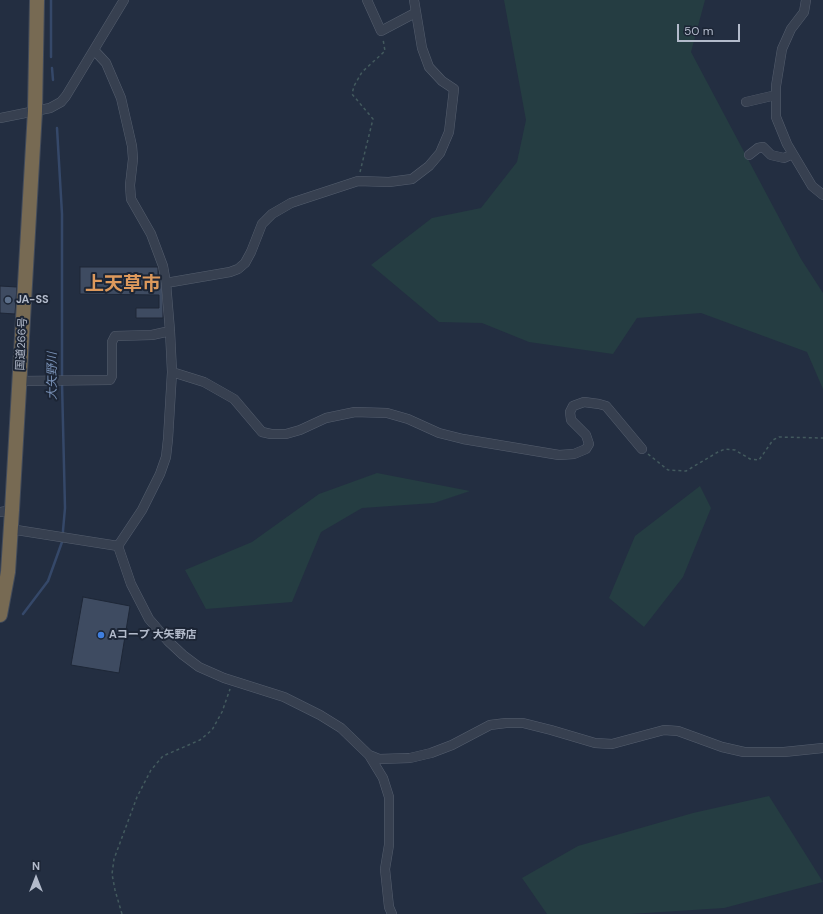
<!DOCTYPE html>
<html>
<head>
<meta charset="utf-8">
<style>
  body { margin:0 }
  #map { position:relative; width:823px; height:914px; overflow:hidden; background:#232e41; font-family:"DM Sans",sans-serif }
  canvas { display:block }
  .north { position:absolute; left:16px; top:858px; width:40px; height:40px; -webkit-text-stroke:3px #1c2535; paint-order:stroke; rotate:0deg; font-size:11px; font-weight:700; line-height:16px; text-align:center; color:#b3bbcb }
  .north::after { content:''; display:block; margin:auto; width:14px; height:18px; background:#b3bbcb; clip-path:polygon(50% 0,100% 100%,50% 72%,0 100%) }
  .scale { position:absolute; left:677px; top:24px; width:63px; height:18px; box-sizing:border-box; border:2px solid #b3bbcb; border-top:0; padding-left:5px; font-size:12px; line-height:14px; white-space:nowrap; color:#b3bbcb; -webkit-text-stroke:3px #1c2535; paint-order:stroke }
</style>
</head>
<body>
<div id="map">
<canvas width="823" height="914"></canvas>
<div class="north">N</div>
<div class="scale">50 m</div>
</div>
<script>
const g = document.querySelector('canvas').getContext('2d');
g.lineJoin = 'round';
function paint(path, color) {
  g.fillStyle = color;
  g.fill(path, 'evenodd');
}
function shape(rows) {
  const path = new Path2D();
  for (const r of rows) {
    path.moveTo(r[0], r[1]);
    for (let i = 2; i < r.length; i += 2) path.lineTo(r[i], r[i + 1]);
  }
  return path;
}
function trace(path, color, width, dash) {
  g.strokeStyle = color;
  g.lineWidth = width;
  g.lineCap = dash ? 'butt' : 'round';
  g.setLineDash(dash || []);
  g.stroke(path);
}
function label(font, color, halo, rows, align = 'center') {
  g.font = font + ' "DM Sans","Noto Sans JP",sans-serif';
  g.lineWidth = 4;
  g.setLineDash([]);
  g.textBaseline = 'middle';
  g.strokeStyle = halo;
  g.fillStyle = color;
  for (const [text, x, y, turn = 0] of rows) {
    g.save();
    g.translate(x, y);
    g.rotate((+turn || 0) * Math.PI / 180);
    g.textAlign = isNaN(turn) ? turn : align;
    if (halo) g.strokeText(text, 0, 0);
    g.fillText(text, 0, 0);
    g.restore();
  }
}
const green = shape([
  [504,0,705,0,691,52,801,259,823,293,823,389,807,352,701,313,637,318,613,354,529,342,482,323,439,322,371,265,432,218,481,208,517,162,526,120],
  [377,473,470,491,434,503,362,508,321,532,292,602,206,609,185,570,252,542,319,494],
  [700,486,711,508,683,577,644,627,609,598,635,536],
  [769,796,823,882,724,908,630,914,547,914,522,878,578,846,693,813]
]);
const stream = shape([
  [51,0,51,57],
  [52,68,53,80],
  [57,128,62,214,62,378],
  [23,614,48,581,62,542,65,508,62,383]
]);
const building = shape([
  [80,267,158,267,158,275,163,275,163,318,136,318,136,308,159,308,159,295,80,294,80,267],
  [0,286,17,287,15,314,0,313,0,286],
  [83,597,130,606,119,673,71,665,83,597]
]);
const path = shape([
  [360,172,373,119,352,94,354,86,362,72,385,51,383,39],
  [648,454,668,470,686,471,718,452,725,449,735,450,750,459,759,460,773,440,779,437,823,438],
  [122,914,115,890,112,874,114,859,137,797,151,770,163,756,200,740,212,730,222,712,230,689]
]);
const minor = shape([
  [367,0,381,31,415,13],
  [806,0,804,12,791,29,782,49,776,86,776,117,787,144,812,186,823,195],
  [94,50,106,63,121,98,132,146,133,159,130,185,131,199,151,234,163,266,166,283,170,331,172,372,168,439,166,457,160,474,142,510,118,546],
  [746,102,776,95],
  [0,118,50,108,61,102,66,96,124,0],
  [749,155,758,148,763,147,771,155,784,158,793,154],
  [166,283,230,272,238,269,245,263,251,252,262,224,272,214,291,203,358,181,389,182,412,179,429,166,440,153,449,132,454,89,442,81,429,67,422,48,414,0],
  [172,372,204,382,234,399,262,432,271,434,286,434,300,430,326,418,355,412,387,413,408,419,439,433,463,439,559,455,574,454,586,449,589,444,586,435,571,420,570,412,573,406,584,402,599,404,606,406,642,449],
  [19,381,110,380,112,376,112,342,115,336,152,335,170,331],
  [0,512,12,510],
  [10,529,118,546],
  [118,546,131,584,149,619,168,641,183,655,199,667,224,678,284,697,320,715,341,728,369,755,383,778,389,797,389,845,385,869,389,907,392,914],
  [369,755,379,759,410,758,431,753,452,745,490,725,506,723,523,723,551,730,595,743,612,744,664,730,678,731,722,747,744,752,784,752,823,748]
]);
const highway = shape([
  [0,615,8,572,12,510,35,111,37,0]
]);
const markers = [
  [8,300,4,"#5c6f8a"],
  [101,635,4,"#3f7fe0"]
];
const poiNames = [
  ["JA-SS",16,300],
  ["Aコープ 大矢野店",109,635]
];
const streetNames = [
  ["国道266号",22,344,-87]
];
const waterNames = [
  ["大矢野川",53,376,-90]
];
const townNames = [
  ["上天草市",123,285]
];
paint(green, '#253d42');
trace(stream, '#354869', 2.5);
paint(building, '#3e4b61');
trace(building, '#1e2737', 1);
trace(minor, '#555e6e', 10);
trace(highway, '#424b5b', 16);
trace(path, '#435a5e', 1.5, [3, 3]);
trace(minor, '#374050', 9);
trace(highway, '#776a53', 14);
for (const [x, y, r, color] of markers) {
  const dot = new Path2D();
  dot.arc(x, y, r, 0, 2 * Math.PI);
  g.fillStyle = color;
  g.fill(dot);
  trace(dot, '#1c2535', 1.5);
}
label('bold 11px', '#b3bbcb', '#1c2535', poiNames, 'left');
label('11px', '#b3bbcb', '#1c2535', streetNames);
label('italic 12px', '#7890b5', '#1c2535', waterNames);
label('bold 19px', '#dd995c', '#1c2535', townNames);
</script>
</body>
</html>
